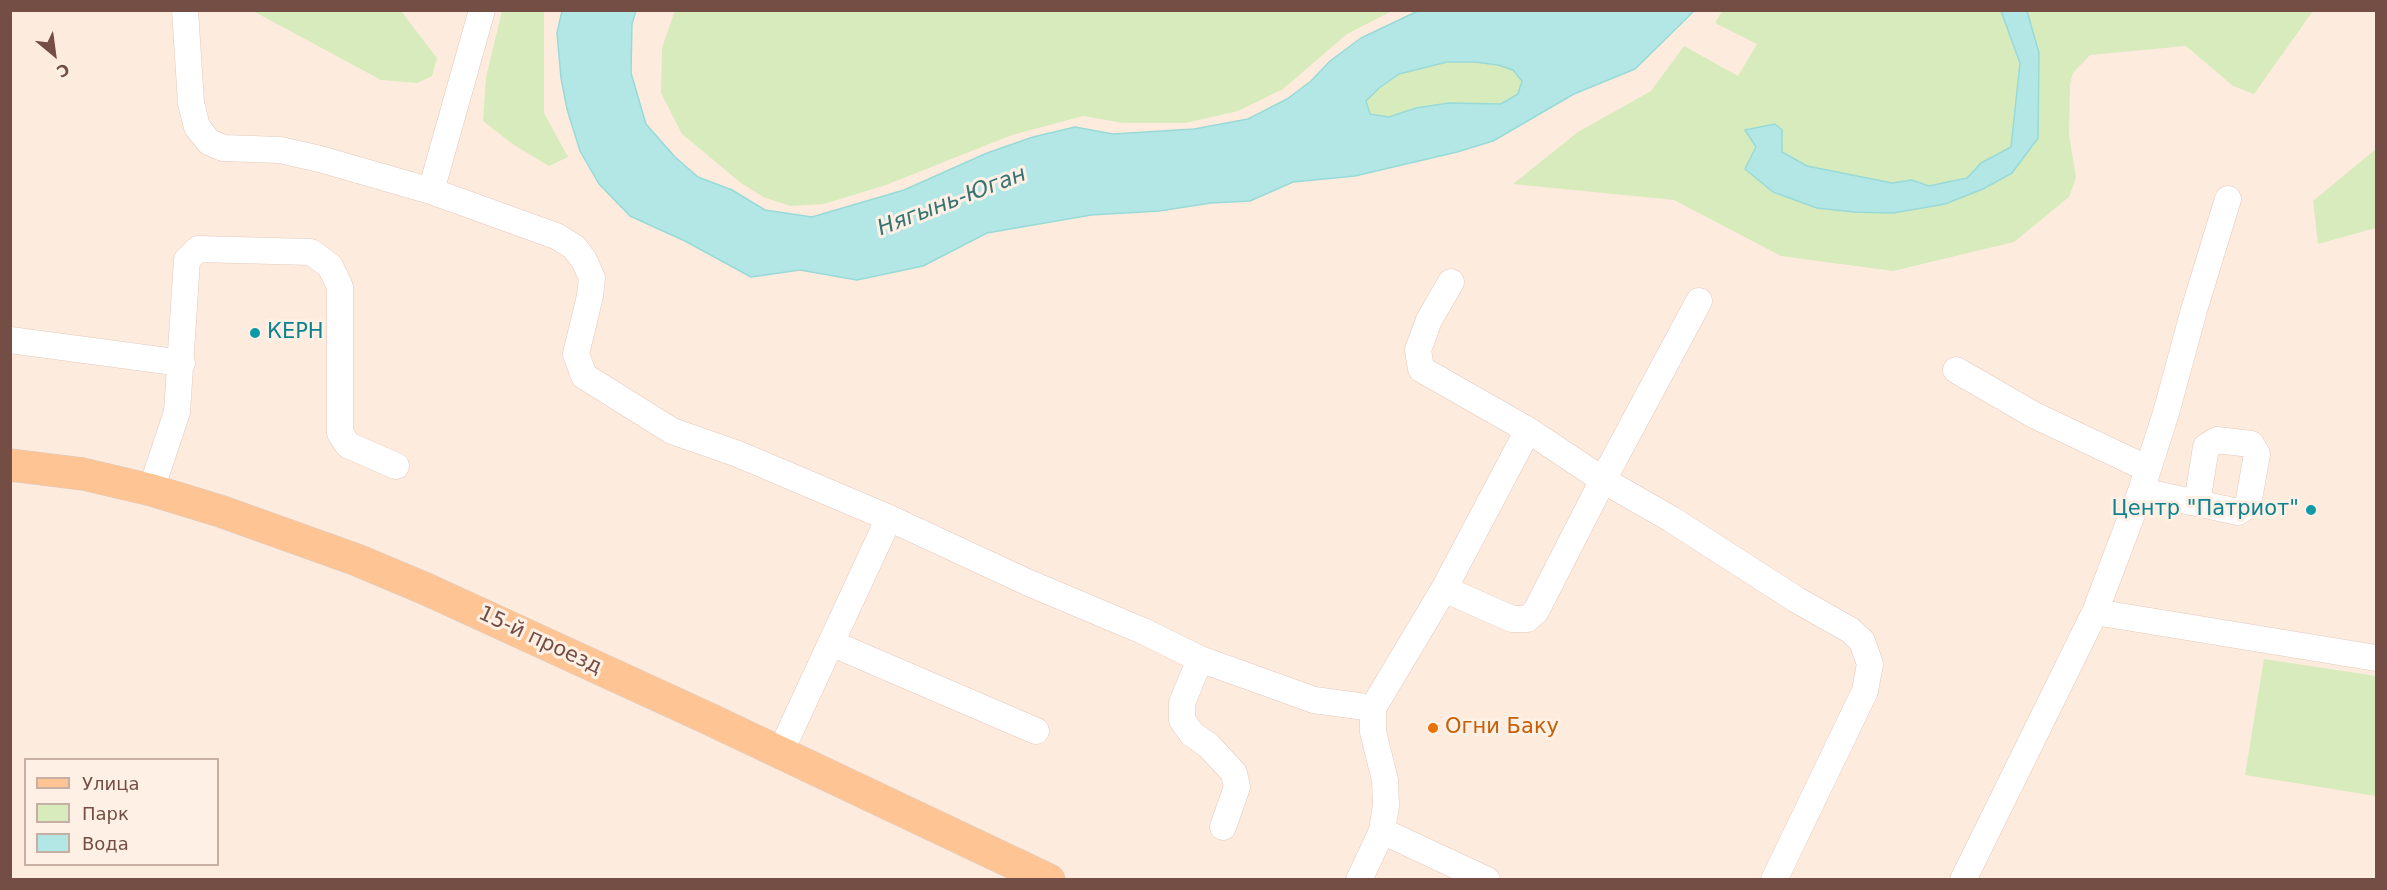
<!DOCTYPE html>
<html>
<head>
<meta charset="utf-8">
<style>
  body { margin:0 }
  #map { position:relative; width:2387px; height:890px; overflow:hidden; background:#fdecde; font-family:"DejaVu Sans",sans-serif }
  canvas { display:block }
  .frame { position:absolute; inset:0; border:12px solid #744e45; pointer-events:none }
  .legend { position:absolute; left:24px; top:758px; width:195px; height:108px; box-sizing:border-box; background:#fff0e5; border:2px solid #c7afa5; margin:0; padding:8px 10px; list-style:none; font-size:18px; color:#744e45 }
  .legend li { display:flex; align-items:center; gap:12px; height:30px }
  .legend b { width:30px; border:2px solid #c7afa5 }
  .north { position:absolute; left:24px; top:24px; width:60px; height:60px; -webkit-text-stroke:4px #fff0e5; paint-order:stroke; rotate:151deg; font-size:16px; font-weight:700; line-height:24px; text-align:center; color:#744e45 }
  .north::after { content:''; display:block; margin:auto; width:21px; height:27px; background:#744e45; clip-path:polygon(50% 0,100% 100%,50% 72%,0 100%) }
</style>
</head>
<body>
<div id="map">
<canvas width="2387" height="890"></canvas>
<div class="frame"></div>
<ul class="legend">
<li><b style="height:8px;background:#ffc493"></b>Улица</li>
<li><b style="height:16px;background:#d7ebbc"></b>Парк</li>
<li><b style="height:16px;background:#b2e7e6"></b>Вода</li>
</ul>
<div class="north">С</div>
</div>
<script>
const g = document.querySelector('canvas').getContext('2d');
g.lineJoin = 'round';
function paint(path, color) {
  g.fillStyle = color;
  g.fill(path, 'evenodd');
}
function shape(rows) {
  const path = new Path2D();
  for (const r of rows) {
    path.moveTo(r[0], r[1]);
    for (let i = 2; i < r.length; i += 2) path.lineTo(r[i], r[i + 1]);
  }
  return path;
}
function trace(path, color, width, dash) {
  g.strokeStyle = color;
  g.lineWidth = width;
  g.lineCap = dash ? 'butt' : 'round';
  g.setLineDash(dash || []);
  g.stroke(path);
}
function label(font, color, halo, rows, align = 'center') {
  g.font = font + ' "DejaVu Sans",sans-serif';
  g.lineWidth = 6;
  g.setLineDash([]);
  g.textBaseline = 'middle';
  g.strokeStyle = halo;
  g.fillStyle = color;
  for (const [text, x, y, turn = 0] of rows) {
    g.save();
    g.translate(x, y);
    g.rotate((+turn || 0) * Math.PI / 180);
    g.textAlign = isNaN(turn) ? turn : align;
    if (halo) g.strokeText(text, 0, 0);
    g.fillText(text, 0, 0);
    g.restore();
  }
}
const green = shape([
  [675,10,1392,10,1392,11,1347,34,1283,89,1238,111,1186,123,1123,123,1083,116,1012,135,886,185,824,204,790,206,763,197,741,183,682,134,661,93,662,48],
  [253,11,401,11,437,58,432,76,417,83,381,80],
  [502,11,544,11,544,113,568,157,549,166,514,145,483,121,486,77],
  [1722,11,2001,11,2020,63,2011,148,1981,163,1967,178,1929,186,1912,180,1892,183,1855,177,1807,166,1782,152,1782,130,1751,137,1756,147,1854,212,1893,213,1945,204,2038,138,2039,53,2027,11,2313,11,2254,94,2233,86,2186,46,2090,55,2073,73,2070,84,2069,134,2076,178,2069,197,2014,242,1893,271,1781,256,1674,200,1513,184,1578,132,1651,91,1684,46,1738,76,1757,44,1715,23],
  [1447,62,1475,62,1498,65,1513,70,1523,80,1518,94,1501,104,1416,108,1389,117,1370,114,1366,101,1379,88,1399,74],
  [2376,149,2376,228,2318,244,2313,201],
  [2264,659,2376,676,2376,796,2245,775]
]);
const water = shape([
  [562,11,636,11,632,24,631,73,646,124,675,157,698,177,732,190,765,210,812,217,904,190,987,153,1033,137,1075,127,1113,134,1194,129,1248,119,1287,99,1311,81,1330,61,1361,38,1418,11,1694,11,1635,69,1574,94,1493,141,1457,152,1355,176,1293,182,1250,201,1211,203,1159,211,1091,215,987,233,923,266,857,280,800,270,751,277,685,241,630,216,599,184,580,151,567,109,561,78,557,33,562,11],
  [1447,62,1475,62,1498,65,1513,70,1522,81,1518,94,1501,104,1449,103,1416,108,1389,117,1370,114,1366,101,1379,88,1399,74,1447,62],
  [2001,11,2027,11,2039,53,2038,138,2012,173,1983,189,1945,204,1893,213,1854,212,1817,208,1773,192,1745,169,1756,147,1745,130,1775,124,1782,130,1782,152,1807,166,1892,183,1912,180,1929,186,1967,178,1981,163,2011,147,2020,63,2001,11]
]);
const minor = shape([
  [185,10,191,103,197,127,209,142,223,148,280,150,320,159,431,191,556,236,574,247,584,260,592,278,590,296,576,354,584,376,672,431,738,454,889,518],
  [431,191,482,10],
  [1451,282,1429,320,1418,350,1421,369,1528,430],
  [10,340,182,363],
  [1956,370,2034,415,2148,469],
  [151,490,177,412,187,260,198,249,311,252,330,266,340,287,340,433,348,445,396,466],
  [2141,491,2238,512,2248,505,2257,454,2251,444,2217,440,2206,447,2197,503],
  [1444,589,1512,619,1527,619,1536,611,1603,480,1699,301],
  [2095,612,2376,658],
  [831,643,1036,731],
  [1200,659,1182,703,1182,720,1192,734,1208,745,1234,773,1237,787,1223,827],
  [1373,708,1373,732,1385,780,1386,805,1382,831],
  [780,753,889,518,1029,583,1143,631,1200,659,1314,700,1373,708,1444,589,1528,430,1603,480,1671,519,1797,600,1850,630,1862,641,1870,664,1865,691,1774,880],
  [1359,880,1382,831,1487,880],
  [1963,880,2095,612,2141,491,2166,413,2194,310,2228,199]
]);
const major = shape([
  [10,465,83,474,151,490,220,511,357,560,426,589,705,717,1049,880]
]);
const markers = [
  [255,333,6,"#0f9aa8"],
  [2311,510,6,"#0f9aa8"],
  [1433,728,6,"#e8710a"]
];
const cultureNames = [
  ["КЕРН",267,333],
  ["Центр \"Патриот\"",2299,510,"right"]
];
const streetNames = [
  ["15-й проезд",540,641,25]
];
const foodNames = [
  ["Огни Баку",1445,728]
];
const waterNames = [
  ["Нягынь-Юган",952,202,-21]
];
paint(green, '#d7ebbc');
paint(water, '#b2e7e6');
trace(water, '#98dad8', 1.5);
trace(minor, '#e3c8bd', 27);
trace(major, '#d8cdcb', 33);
trace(minor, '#fff', 26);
trace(major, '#ffc493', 32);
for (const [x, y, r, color] of markers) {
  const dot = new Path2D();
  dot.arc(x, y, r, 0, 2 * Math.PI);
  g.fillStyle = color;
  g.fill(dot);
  trace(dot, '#fff0e5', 2);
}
label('21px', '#0d838f', '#fff0e5', cultureNames, 'left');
label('21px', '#744e45', '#fff0e5', streetNames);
label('21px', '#c56008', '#fff0e5', foodNames, 'left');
label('italic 22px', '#367474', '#fff0e5', waterNames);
</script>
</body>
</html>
